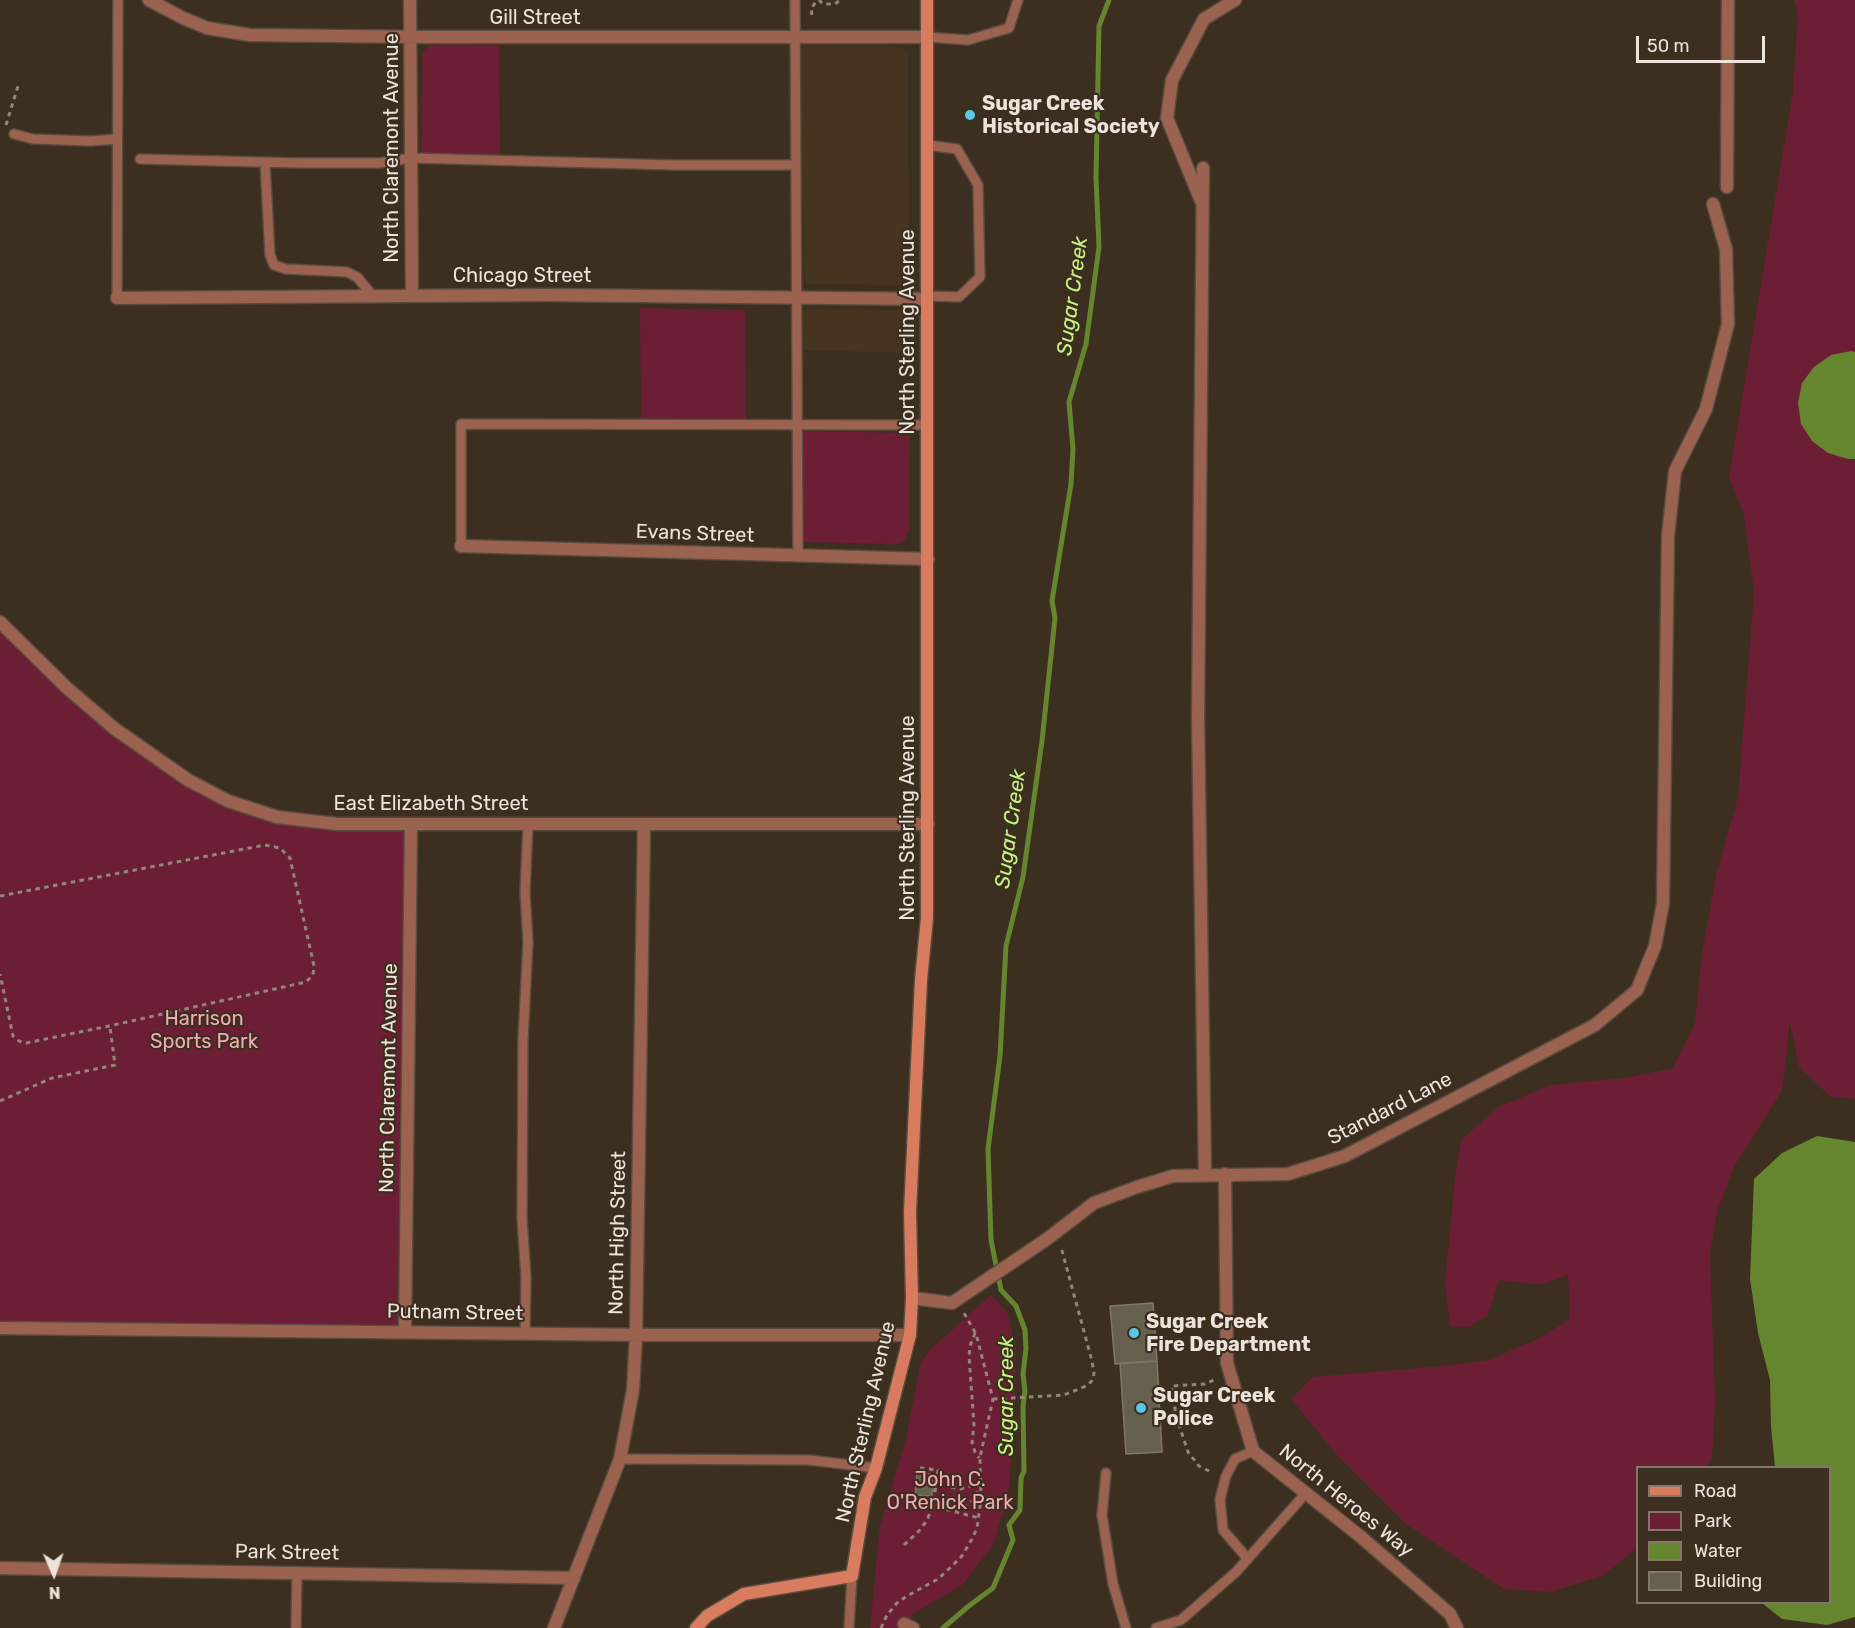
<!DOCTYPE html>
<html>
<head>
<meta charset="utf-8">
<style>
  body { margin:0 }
  #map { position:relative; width:1855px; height:1628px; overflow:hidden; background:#3c2f20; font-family:Rubik,sans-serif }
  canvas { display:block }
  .legend { position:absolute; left:1636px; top:1466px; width:195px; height:138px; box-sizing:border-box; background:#3c2f20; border:2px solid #82776a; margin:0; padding:8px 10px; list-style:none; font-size:18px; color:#ece3da }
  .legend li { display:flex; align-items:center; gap:12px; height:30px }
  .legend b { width:30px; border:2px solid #82776a }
  .north { position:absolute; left:24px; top:1544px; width:60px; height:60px; -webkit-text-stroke:4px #3c2f20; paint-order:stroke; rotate:178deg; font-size:16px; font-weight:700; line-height:24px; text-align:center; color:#ece3da }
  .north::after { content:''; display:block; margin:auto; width:21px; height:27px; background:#ece3da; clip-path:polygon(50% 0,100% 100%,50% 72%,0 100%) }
  .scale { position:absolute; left:1636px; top:36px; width:129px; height:27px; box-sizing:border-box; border:3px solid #ece3da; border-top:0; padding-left:8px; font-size:18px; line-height:21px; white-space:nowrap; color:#ece3da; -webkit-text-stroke:4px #3c2f20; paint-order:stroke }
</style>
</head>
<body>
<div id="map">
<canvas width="1855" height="1628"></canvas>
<ul class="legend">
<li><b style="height:8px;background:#d87b5e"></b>Road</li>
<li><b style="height:16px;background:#6c1f34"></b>Park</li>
<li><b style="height:16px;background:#65862f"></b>Water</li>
<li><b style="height:16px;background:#65614c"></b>Building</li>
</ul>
<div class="north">N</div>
<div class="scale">50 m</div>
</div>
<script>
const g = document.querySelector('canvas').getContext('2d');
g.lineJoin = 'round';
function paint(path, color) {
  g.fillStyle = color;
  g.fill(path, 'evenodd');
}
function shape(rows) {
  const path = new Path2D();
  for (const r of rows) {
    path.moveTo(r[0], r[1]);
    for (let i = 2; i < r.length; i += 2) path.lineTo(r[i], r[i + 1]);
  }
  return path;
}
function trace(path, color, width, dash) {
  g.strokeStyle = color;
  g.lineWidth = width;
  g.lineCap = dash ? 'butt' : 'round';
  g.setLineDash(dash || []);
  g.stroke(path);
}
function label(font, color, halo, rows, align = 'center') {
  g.font = font + ' Rubik,sans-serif';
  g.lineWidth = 4.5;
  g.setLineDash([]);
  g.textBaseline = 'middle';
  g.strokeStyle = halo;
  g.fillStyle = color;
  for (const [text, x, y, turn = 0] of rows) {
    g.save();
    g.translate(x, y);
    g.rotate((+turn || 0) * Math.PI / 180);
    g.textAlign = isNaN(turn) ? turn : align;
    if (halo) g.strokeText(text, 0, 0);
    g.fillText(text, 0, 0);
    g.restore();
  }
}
const built = shape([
  [799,46,901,47,908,53,909,279,902,285,805,284],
  [804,309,902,310,908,320,909,353,803,350]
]);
const green = shape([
  [1794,0,1855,0,1855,1099,1831,1097,1799,1067,1790,1022,1782,1091,1735,1165,1717,1211,1710,1254,1715,1401,1712,1458,1706,1467,1638,1468,1637,1548,1602,1576,1550,1592,1504,1589,1406,1524,1337,1455,1291,1399,1313,1377,1443,1366,1489,1360,1542,1337,1570,1319,1568,1275,1540,1285,1499,1280,1488,1315,1469,1327,1450,1326,1445,1283,1455,1178,1461,1140,1498,1107,1551,1085,1625,1078,1673,1068,1695,1023,1702,953,1716,875,1738,797,1754,592,1744,515,1729,476,1793,91,1798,13],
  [443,45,499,46,500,154,421,153,422,53,429,46],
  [640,308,745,310,746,420,641,420],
  [800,431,910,433,909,530,904,541,896,544,799,542],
  [0,622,67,688,188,780,277,817,411,825,405,1331,0,1328],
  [991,1295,1007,1312,1016,1347,1015,1411,1008,1496,993,1545,962,1585,913,1614,905,1628,870,1628,880,1526,905,1443,921,1362,930,1350]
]);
const water = shape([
  [1851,351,1855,352,1855,459,1848,459,1828,453,1812,441,1801,424,1798,403,1802,383,1814,367,1831,355],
  [1817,1136,1855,1142,1855,1617,1827,1625,1782,1619,1762,1603,1830,1602,1830,1468,1775,1467,1771,1427,1770,1380,1758,1333,1750,1279,1754,1179,1782,1153]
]);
const stream = shape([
  [943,1628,970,1605,993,1588,1013,1540,1009,1525,1020,1510,1021,1478,1024,1471,1023,1406,1025,1391,1023,1374,1026,1349,1025,1330,1016,1306,1001,1290,991,1240,988,1149,1000,1056,1006,946,1023,877,1042,741,1055,618,1052,601,1071,484,1073,449,1069,402,1086,344,1099,247,1096,178,1099,26,1109,0]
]);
const building = shape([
  [1153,1303,1157,1361,1115,1364,1110,1306,1153,1303],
  [1157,1361,1162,1452,1126,1454,1120,1363,1157,1361],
  [917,1473,933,1474,932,1481,935,1481,935,1491,932,1490,932,1496,915,1495,917,1473]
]);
const path = shape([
  [819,0,823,4,835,4,840,0],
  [812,15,811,9,817,0],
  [6,125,18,86],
  [0,896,265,845,280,848,290,858,314,966,313,975,306,982,109,1026,26,1043,19,1041,13,1036,0,974],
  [0,1101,52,1078,115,1065,110,1027],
  [975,1333,970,1346,969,1356,974,1425,972,1442,975,1452,979,1458],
  [993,1399,1064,1395,1086,1386,1093,1380,1094,1373,1092,1361,1061,1247],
  [920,1468,938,1470,933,1506],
  [1209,1471,1199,1466,1188,1452,1176,1416,1172,1386,1205,1384,1216,1379],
  [951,1487,960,1489,980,1483],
  [955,1511,963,1508,974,1500,980,1485],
  [904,1545,920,1530,927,1520,933,1506,979,1518],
  [881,1628,887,1615,897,1603,907,1596,938,1579,951,1567,962,1556,972,1539,977,1528,981,1499,980,1457,993,1399,976,1334,964,1313]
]);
const lane = shape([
  [795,0,798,556],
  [927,37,968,40,1009,28,1018,0],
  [14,134,33,139,91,141,117,139],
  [927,145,957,149,978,185,980,277,959,297,927,296],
  [140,159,299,163,380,163,411,158,674,165,796,165],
  [265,163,270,255,274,265,286,269,347,272,357,277,373,296],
  [117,298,118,0],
  [461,546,461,424,927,425],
  [525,1333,526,1277,522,1219,523,1039,528,942,525,892,528,824],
  [620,1459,809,1460,876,1468],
  [1106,1473,1102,1515,1113,1584,1126,1628],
  [1248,1559,1223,1530,1220,1499,1226,1476,1235,1459,1253,1451],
  [296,1628,297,1572],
  [849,1628,852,1576],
  [1156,1628,1181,1620,1236,1572,1306,1493]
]);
const street = shape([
  [149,0,183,18,207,28,250,35,425,37,927,37],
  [410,0,412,295],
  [1203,168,1198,717,1205,1175],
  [1727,187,1728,0],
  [1201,201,1167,118,1172,80,1204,19,1235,0],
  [117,298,546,295,927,299],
  [461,546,928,559],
  [0,622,67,688,115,729,188,780,228,801,277,817,337,824,928,824],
  [1225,1174,1227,1363,1253,1451,1361,1537,1450,1614,1457,1628],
  [912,1298,952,1303,1047,1239,1094,1203,1137,1187,1173,1176,1288,1174,1345,1156,1595,1025,1637,990,1655,946,1663,903,1668,536,1675,471,1706,409,1728,324,1726,249,1713,204],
  [0,1328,649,1335,910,1335],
  [405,1331,411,825],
  [0,1568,574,1578],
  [904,1624,913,1628],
  [554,1628,620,1459,633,1390,636,1335,644,824]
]);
const secondary = shape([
  [696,1628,707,1616,744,1594,852,1576,865,1497,876,1468,910,1335,912,1298,910,1212,921,980,927,918,927,0]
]);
const markers = [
  [970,115,6,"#59c8e4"],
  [1134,1333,6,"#59c8e4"],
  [1141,1408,6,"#59c8e4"]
];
const streetNames = [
  ["Gill Street",535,18],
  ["North Claremont Avenue",392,148,-90],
  ["Chicago Street",522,276],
  ["North Sterling Avenue",908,332,-90],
  ["Evans Street",695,534,2],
  ["East Elizabeth Street",431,804],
  ["North Sterling Avenue",908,818,-90],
  ["North Claremont Avenue",389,1078,-89],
  ["Standard Lane",1390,1109,-27],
  ["North High Street",618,1233,-89],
  ["Putnam Street",455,1313,1],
  ["North Sterling Avenue",866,1422,-77],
  ["North Heroes Way",1346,1501,39],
  ["Park Street",287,1553,1]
];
const poiNames = [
  ["Sugar Creek",982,104],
  ["Historical Society",982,127],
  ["Sugar Creek",1146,1322],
  ["Fire Department",1146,1345],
  ["Sugar Creek",1153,1396],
  ["Police",1153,1419]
];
const parkNames = [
  ["Harrison",204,1019],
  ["Sports Park",204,1042],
  ["John C.",950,1480],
  ["O'Renick Park",950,1503]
];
const waterNames = [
  ["Sugar Creek",1073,296,-82],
  ["Sugar Creek",1011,829,-82],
  ["Sugar Creek",1007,1396,-90]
];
paint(built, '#473420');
paint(green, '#6c1f34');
paint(water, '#65862f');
trace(stream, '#65862f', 5);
paint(building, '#65614c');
trace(building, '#7e7964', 1.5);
trace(lane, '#584c3e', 12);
trace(street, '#584c3e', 15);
trace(secondary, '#584c3e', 15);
trace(path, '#91867a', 3, [4.5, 4.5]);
trace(lane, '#9c6250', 9);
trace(street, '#9c6250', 12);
trace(secondary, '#d87b5e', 12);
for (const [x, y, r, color] of markers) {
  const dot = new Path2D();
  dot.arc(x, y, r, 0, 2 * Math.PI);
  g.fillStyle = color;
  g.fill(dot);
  trace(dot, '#3c2f20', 2);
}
label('20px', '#ece3da', '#3c2f20', streetNames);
label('bold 20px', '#ece3da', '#3c2f20', poiNames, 'left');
label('20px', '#f4a8b5', '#3c2f20', parkNames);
label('italic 21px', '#c4f381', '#3c2f20', waterNames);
</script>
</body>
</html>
